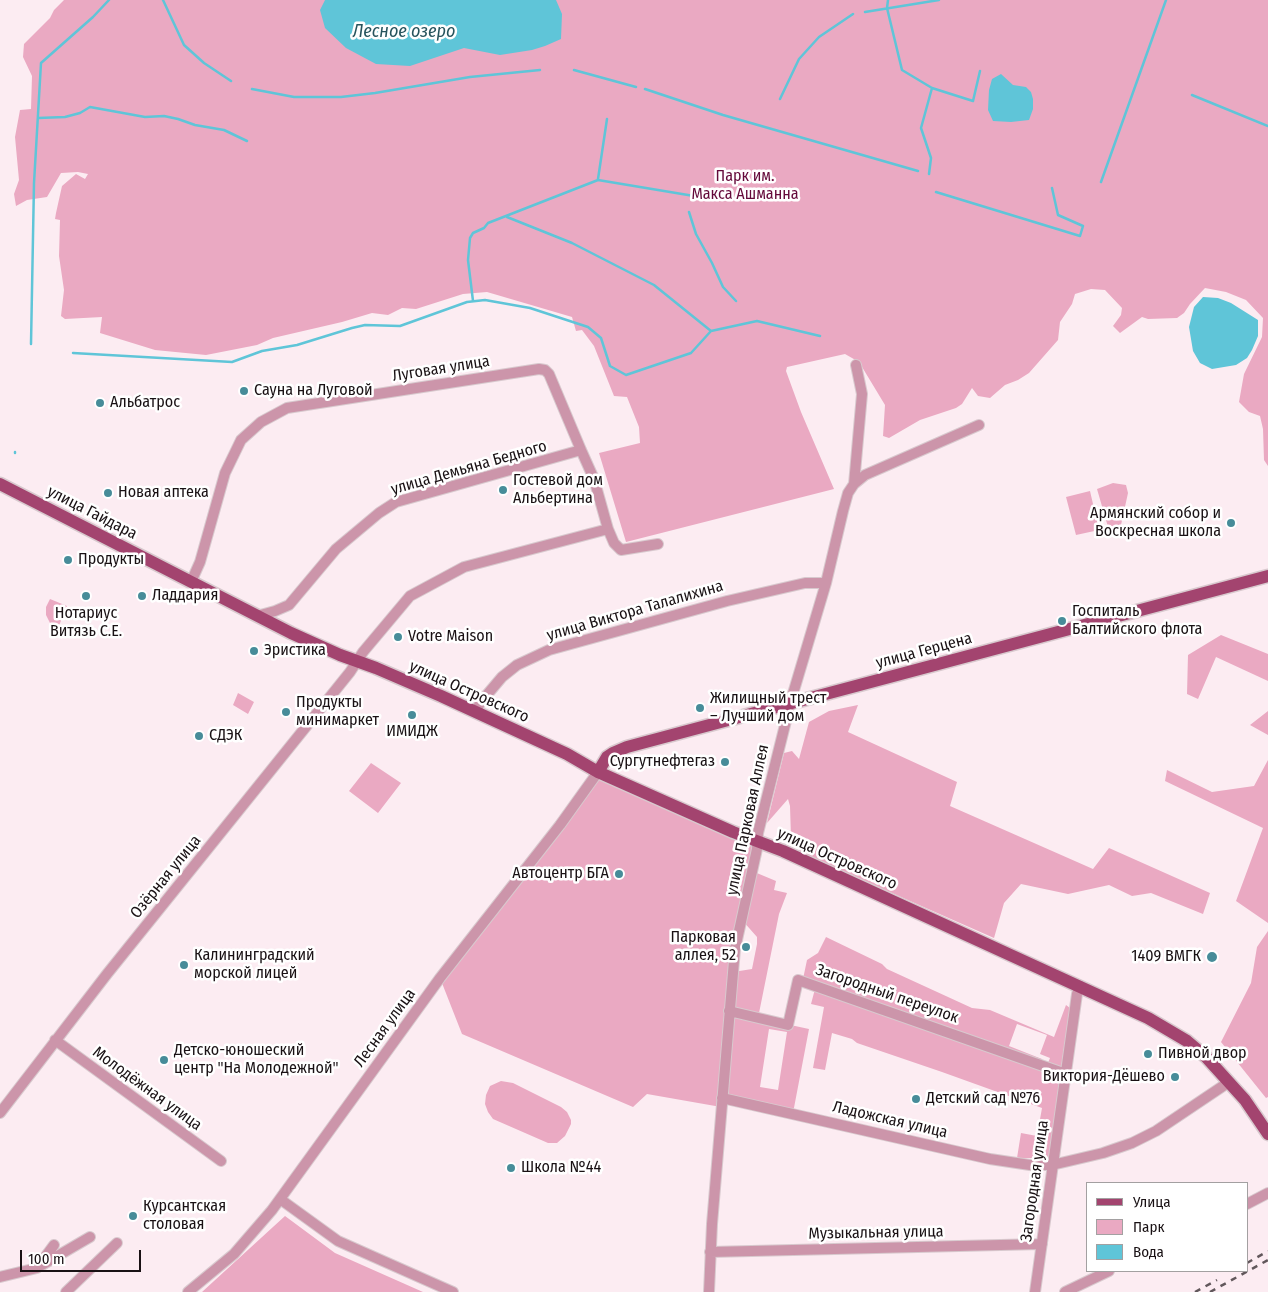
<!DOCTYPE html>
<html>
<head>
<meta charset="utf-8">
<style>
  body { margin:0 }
  #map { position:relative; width:1268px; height:1292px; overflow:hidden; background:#fcecf2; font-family:"Fira Sans Condensed",sans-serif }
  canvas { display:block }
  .legend { position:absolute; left:1086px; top:1182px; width:162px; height:90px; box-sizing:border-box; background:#fff; border:1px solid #a3a0a1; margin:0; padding:6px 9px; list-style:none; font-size:15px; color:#191114 }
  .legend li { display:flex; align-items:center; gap:10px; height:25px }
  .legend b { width:25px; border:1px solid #a3a0a1 }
  .scale { position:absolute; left:20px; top:1250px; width:121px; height:22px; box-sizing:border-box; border:2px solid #191114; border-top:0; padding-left:6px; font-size:15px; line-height:18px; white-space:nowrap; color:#191114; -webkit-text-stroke:4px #fff; paint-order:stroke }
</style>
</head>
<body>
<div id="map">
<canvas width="1268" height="1292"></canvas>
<ul class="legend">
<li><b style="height:6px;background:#a3446f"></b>Улица</li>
<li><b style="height:14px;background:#eaa9c2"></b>Парк</li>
<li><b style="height:14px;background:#5fc5d8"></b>Вода</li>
</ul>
<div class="scale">100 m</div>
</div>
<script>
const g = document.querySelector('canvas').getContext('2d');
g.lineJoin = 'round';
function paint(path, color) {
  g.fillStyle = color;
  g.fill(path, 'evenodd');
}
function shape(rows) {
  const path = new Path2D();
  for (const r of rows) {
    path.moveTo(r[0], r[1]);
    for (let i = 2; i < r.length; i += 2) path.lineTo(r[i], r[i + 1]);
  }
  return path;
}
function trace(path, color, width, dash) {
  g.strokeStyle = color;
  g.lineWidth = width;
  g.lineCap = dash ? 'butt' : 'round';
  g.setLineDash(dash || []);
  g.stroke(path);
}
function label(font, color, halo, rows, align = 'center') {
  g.font = font + ' "Fira Sans Condensed",sans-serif';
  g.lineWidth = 5;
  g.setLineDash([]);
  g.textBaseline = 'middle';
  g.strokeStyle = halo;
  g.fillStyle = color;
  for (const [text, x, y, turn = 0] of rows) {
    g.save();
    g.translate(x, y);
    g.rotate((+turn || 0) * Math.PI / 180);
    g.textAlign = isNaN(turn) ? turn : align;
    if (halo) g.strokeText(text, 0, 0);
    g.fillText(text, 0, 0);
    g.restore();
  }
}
const green = shape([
  [64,0,1268,0,1268,466,1264,460,1263,429,1260,416,1249,412,1239,402,1244,374,1262,337,1263,318,1246,300,1226,292,1205,288,1190,304,1184,313,1177,318,1148,319,1142,317,1120,333,1113,326,1121,315,1122,308,1105,290,1091,289,1075,294,1072,304,1060,322,1058,340,1029,373,1018,380,1005,385,990,398,978,396,972,388,962,404,956,408,920,420,889,438,883,436,885,405,859,362,845,354,787,367,786,371,801,412,834,489,626,542,599,453,640,443,639,427,627,397,614,396,594,346,582,330,576,331,572,317,487,292,463,294,416,309,402,308,388,315,372,313,342,322,273,338,257,345,206,355,155,350,100,333,102,317,65,319,61,316,64,290,59,256,60,220,55,219,56,213,62,186,76,174,85,179,88,174,78,172,61,173,47,197,27,200,16,206,14,194,19,180,15,137,20,110,31,109,32,76,23,57,24,44,50,18,54,10],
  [1113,483,1126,485,1128,493,1121,525,1108,527,1097,489],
  [1090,491,1099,530,1076,535,1066,497],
  [50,599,67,606,58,628,50,623,46,615,46,607],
  [1221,635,1268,654,1268,681,1216,657,1198,699,1187,694,1188,655],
  [238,693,254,702,248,714,233,705],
  [858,705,848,732,957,782,950,806,1093,869,1109,848,1210,893,1203,914,1151,893,1132,896,1109,885,1068,894,1021,884,1004,903,994,938,801,853,791,837,790,806,788,799,767,823,784,753,792,751,799,759,809,722,829,711],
  [1268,711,1268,735,1250,725],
  [1268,760,1268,923,1236,901,1263,828,1165,781,1167,770,1212,792,1254,786],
  [371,763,401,783,378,813,349,791],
  [598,772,757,841,752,871,776,881,774,890,787,893,779,914,758,1018,809,1029,793,1113,734,1100,721,1107,647,1094,633,1107,462,1034,440,978],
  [742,920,757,937,757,944,752,969,733,972],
  [769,1029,787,1032,778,1090,760,1087],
  [1268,931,1268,1097,1266,1098,1221,1042,1251,983,1257,947],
  [826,937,882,964,887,969,972,1008,990,1010,1054,1037,1066,1005,1070,1008,1061,1068,803,979,807,960,818,953],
  [1017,1024,1047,1035,1040,1054,1050,1058,1048,1063,1042,1061,1042,1059,1009,1046],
  [815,989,1055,1076,1061,1083,1049,1158,1017,1158,1021,1133,1037,1136,1042,1108,942,1072,857,1043,852,1039,832,1033,825,1070,813,1068,824,1007,811,1004],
  [501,1081,513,1083,561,1107,567,1112,571,1120,571,1124,565,1136,557,1143,548,1143,493,1119,488,1112,485,1104,486,1095,490,1086],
  [285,1216,335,1253,423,1292,202,1292]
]);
const water = shape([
  [325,0,556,0,562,14,561,39,545,46,532,50,500,55,464,48,410,66,376,64,346,48,325,28,320,10],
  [1001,74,1013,85,1026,87,1031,92,1033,99,1033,109,1029,120,1011,122,993,121,988,110,989,90,992,79],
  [1203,297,1218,298,1231,303,1258,320,1258,336,1252,350,1247,358,1236,365,1212,369,1200,363,1193,351,1189,327,1194,307]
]);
const stream = shape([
  [163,0,184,45,204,63,231,81],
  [888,0,887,8,902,70,932,88,921,128,931,158,929,174],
  [865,12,939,0],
  [574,70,636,87],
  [932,88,973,101,980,71],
  [252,89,294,97,341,97,375,93,470,77,540,70],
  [645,89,723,115,918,171],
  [1192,95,1268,126],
  [780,99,799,59,819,37,853,14],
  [38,118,65,117,80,113,90,107,145,117,164,116,178,119,195,125,224,130,247,141],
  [598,179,607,119],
  [1101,182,1166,0],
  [936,192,1080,236,1083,226,1058,215,1052,188],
  [689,212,696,234,712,263,723,287,736,301],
  [507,217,572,243,654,285,711,331],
  [473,301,468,260,470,238,473,233,484,228,488,223,598,180,700,197],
  [31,344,34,183,41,63,93,17,109,0],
  [73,353,232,362,262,351,297,345,352,328,365,325,400,326,467,302,485,300,530,308,588,327,601,338,610,366,626,375,691,353,711,331,757,321,820,336],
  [15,453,15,452]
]);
const minor = shape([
  [854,484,865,475,979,425],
  [191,582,200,562,225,473,241,440,261,422,287,408,539,369,545,370,549,374,581,450,594,479,608,529,614,543,621,550,658,544],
  [257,616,275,611,289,605,336,549,379,513,396,502,581,450],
  [476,712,480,703,502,677,517,665,549,650,727,601,805,583,826,583],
  [729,1011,788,1025,798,980,1066,1074],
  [55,1040,221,1161],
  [722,1098,990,1159,1030,1165,1052,1165,1103,1153,1132,1143,1156,1131,1229,1082],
  [0,1113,107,974,350,672,363,652,410,596,464,567,608,529],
  [280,1199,338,1241,453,1292],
  [1247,1204,1268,1193],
  [710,1252,1042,1244],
  [42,1265,90,1237],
  [0,1277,37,1268,54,1245],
  [66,1292,117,1243],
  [188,1292,234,1254,272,1210,440,978,560,825,598,772],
  [709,1292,712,1224,735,949,757,849,758,833,788,713,789,704,792,697,826,583,843,511,848,493,854,484,862,394,856,365],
  [1035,1292,1077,994,1080,986],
  [1065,1292,1109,1271]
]);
const major = shape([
  [0,484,291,633,340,655,376,668,441,696,567,754,598,772,733,832,783,851,1148,1018,1187,1041,1206,1057,1245,1100,1268,1134],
  [598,772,607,757,613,753,627,747,1268,576]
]);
const rail = shape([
  [1247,1263,1268,1251],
  [1195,1292,1217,1280],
  [1210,1292,1268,1260]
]);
const markers = [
  [244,391,5,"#478c99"],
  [100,403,5,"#478c99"],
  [503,490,5,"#478c99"],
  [108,493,5,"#478c99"],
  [1231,523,5,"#478c99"],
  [68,560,5,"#478c99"],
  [86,596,5,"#478c99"],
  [142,596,5,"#478c99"],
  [1062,621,5,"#478c99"],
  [398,637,5,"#478c99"],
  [254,651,5,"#478c99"],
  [700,708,5,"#478c99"],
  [286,712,5,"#478c99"],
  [412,715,5,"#478c99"],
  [199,736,5,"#478c99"],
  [725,762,5,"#478c99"],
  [619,874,5,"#478c99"],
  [746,947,5,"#478c99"],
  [1212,957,6,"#478c99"],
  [184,965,5,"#478c99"],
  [1148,1054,5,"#478c99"],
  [164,1060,5,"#478c99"],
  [1175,1077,5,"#478c99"],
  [916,1099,5,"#478c99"],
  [511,1168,5,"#478c99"],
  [133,1216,5,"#478c99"]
];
const parkNames = [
  ["Парк им.",745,177],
  ["Макса Ашманна",745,195]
];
const streetNames = [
  ["Луговая улица",441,369,-9],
  ["улица Демьяна Бедного",469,468,-16],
  ["улица Гайдара",92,513,27],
  ["улица Виктора Талалихина",635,611,-16],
  ["улица Герцена",924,651,-15],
  ["улица Островского",469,692,24],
  ["улица Парковая Аллея",748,820,-78],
  ["улица Островского",837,859,24],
  ["Озёрная улица",166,877,-51],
  ["Загородный переулок",887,994,19],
  ["Лесная улица",385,1028,-54],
  ["Молодёжная улица",147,1089,36],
  ["Ладожская улица",890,1120,13],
  ["Загородная улица",1035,1181,-82],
  ["Музыкальная улица",876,1233,-1]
];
const poiNames = [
  ["Сауна на Луговой",254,391],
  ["Альбатрос",110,403],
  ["Гостевой дом",513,481],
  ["Альбертина",513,499],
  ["Новая аптека",118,493],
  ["Армянский собор и",1221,514,"right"],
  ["Воскресная школа",1221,532,"right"],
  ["Продукты",78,560],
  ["Ладдария",152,596],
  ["Госпиталь",1072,612],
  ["Балтийского флота",1072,630],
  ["Нотариус",86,614,"center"],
  ["Витязь С.Е.",86,632,"center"],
  ["Votre Maison",408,637],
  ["Эристика",264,651],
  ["Жилищный трест",710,699],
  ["– Лучший дом",710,717],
  ["Продукты",296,703],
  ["минимаркет",296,721],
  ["ИМИДЖ",412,732,"center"],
  ["СДЭК",209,736],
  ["Сургутнефтегаз",715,762,"right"],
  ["Автоцентр БГА",609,874,"right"],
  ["Парковая",736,938,"right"],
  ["аллея, 52",736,956,"right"],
  ["Калининградский",194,956],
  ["морской лицей",194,974],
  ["1409 ВМГК",1201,957,"right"],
  ["Детско-юношеский",174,1051],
  ["центр \"На Молодежной\"",174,1069],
  ["Пивной двор",1158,1054],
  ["Виктория-Дёшево",1165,1077,"right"],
  ["Детский сад №76",926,1099],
  ["Школа №44",521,1168],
  ["Курсантская",143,1207],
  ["столовая",143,1225]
];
const waterNames = [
  ["Лесное озеро",404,32]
];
paint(green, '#eaa9c2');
paint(water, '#5fc5d8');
trace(stream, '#5fc5d8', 2.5);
trace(minor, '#d8c9ce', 12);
trace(major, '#d8c9ce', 15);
trace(minor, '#cc95aa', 10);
trace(major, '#a3446f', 12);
trace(rail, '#61575b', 2.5, [6, 6]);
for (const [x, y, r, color] of markers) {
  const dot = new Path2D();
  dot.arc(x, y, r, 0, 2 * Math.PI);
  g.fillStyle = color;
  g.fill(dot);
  trace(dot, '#fff', 2);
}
label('16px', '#64093a', '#fff', parkNames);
label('16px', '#191114', '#fff', streetNames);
label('16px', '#191114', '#fff', poiNames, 'left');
label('italic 18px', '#27545d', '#fff', waterNames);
</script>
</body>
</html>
